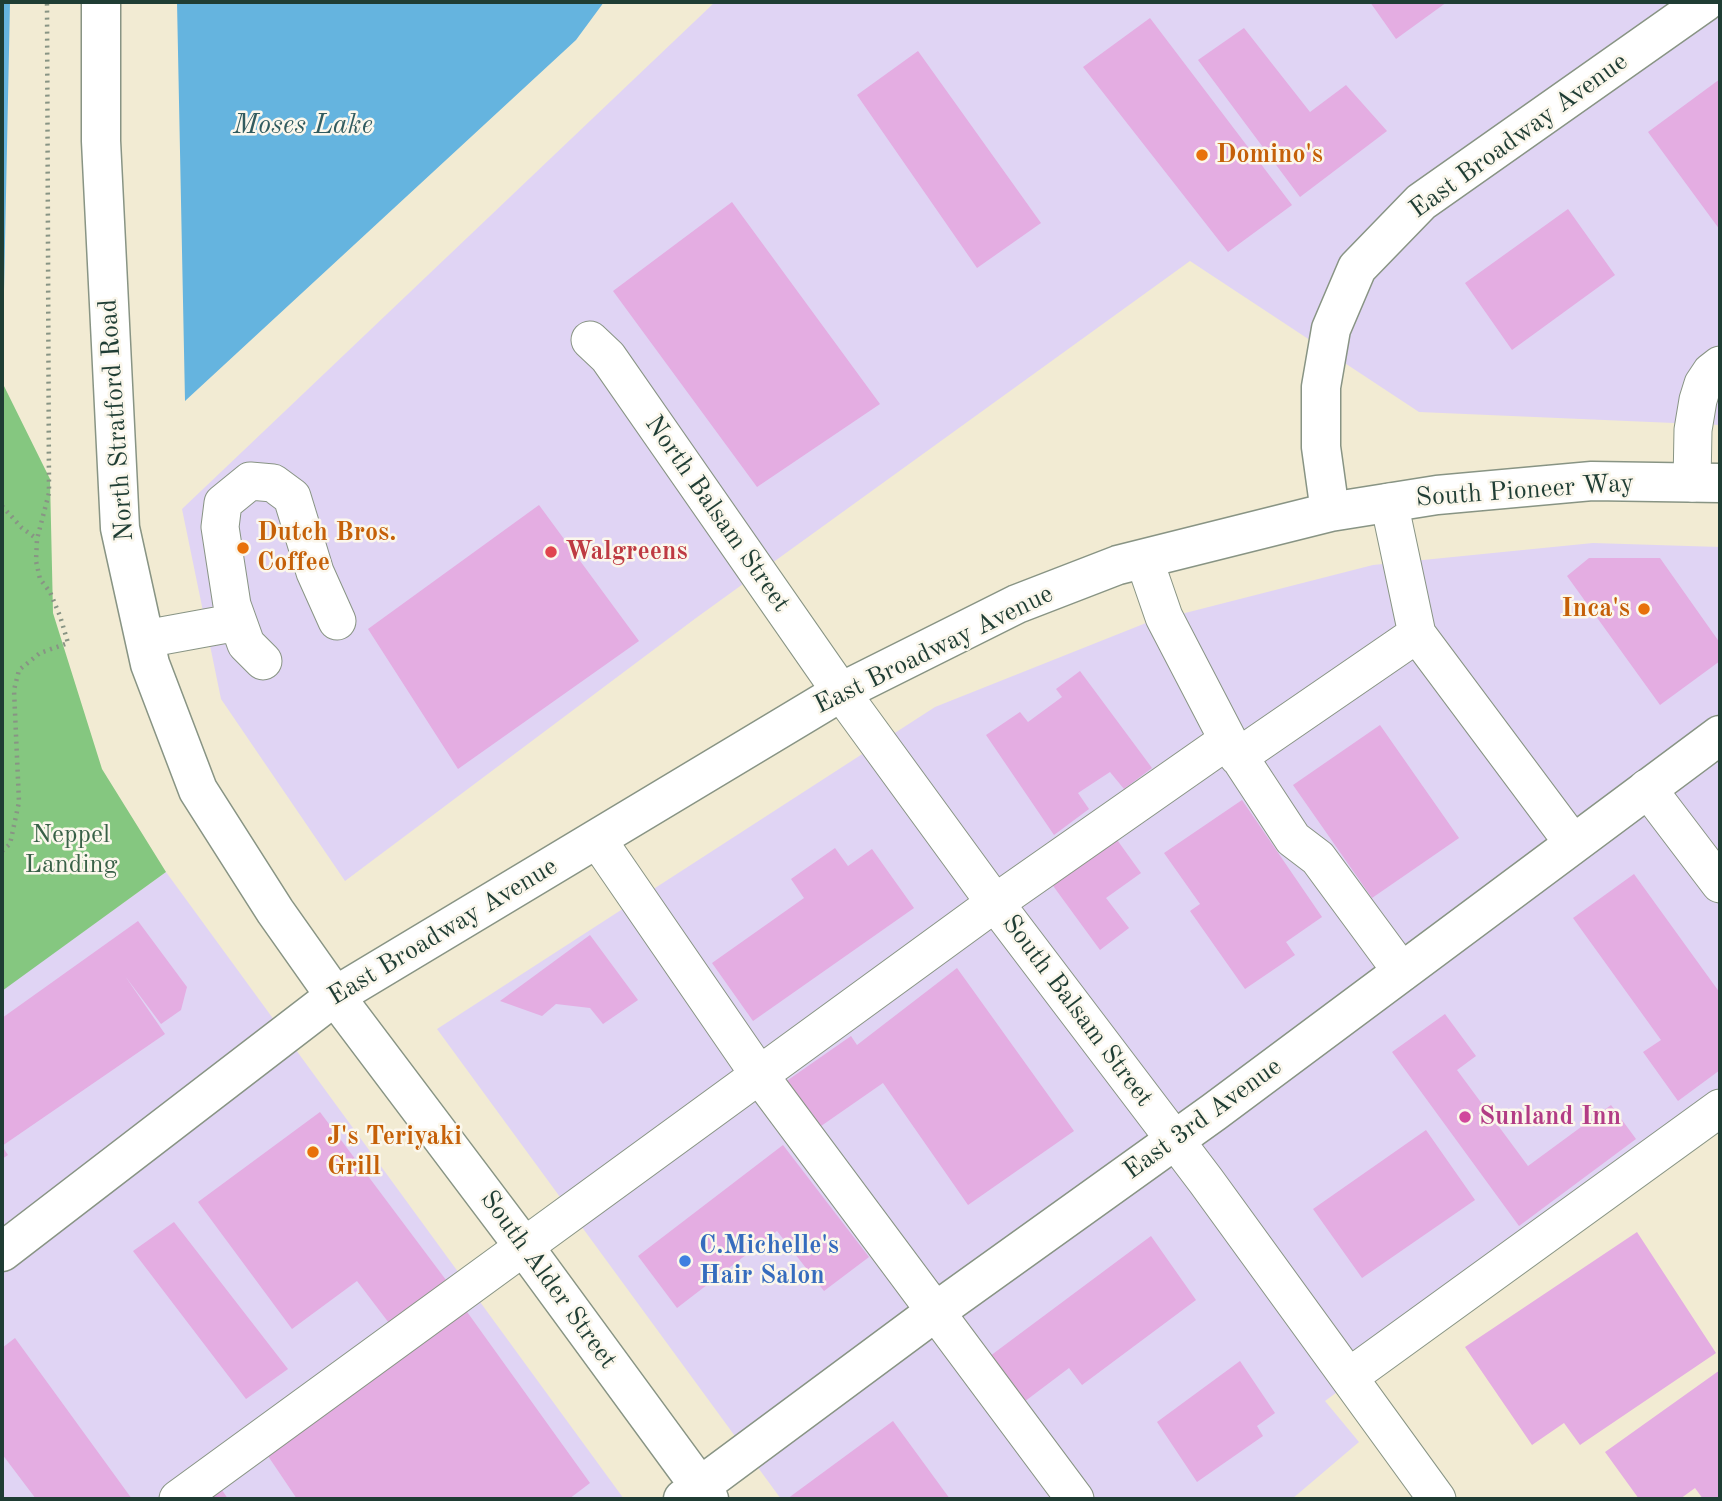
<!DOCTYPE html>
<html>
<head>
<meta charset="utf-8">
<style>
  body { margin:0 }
  #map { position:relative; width:1722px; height:1501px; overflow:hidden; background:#f2ebd3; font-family:"Old Standard TT",serif }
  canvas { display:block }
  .frame { position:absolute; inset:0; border:4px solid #1f3d34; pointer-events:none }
</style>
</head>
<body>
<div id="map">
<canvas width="1722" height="1501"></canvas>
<div class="frame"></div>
</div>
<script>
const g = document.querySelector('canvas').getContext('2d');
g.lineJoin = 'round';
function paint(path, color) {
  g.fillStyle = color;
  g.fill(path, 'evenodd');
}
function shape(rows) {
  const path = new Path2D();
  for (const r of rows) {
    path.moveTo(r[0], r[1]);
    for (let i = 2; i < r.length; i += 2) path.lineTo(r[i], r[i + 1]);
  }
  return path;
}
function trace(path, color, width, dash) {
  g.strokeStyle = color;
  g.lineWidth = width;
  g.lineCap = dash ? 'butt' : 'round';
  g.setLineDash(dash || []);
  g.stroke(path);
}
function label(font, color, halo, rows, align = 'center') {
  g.font = font + ' "Old Standard TT",serif';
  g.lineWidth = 5;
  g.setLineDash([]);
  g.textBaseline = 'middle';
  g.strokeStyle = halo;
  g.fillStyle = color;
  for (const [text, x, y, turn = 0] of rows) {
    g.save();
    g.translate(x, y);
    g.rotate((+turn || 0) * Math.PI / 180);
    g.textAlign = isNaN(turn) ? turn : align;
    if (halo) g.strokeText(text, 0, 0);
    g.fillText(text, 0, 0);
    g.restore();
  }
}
const built = shape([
  [715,2,1720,2,1720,425,1419,412,1190,261,696,618,345,881,221,699,182,509],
  [1593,543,1720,547,1720,1109,1325,1401,1359,1442,1292,1499,781,1499,437,1029,935,707,1146,623,1373,565],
  [166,872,624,1499,2,1499,2,990]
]);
const green = shape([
  [3,384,50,479,53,613,102,769,166,872,2,991]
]);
const water = shape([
  [2,2,10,2,2,387],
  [177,2,604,2,576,40,185,401]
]);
const building = shape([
  [1370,2,1447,2,1396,39],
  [1150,18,1292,205,1228,252,1083,67],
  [1244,28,1310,112,1346,85,1387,131,1300,197,1198,60],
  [918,51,1041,223,977,268,857,95],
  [1720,79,1720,230,1648,132],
  [732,202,880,404,757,487,613,291],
  [1568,209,1615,275,1512,350,1465,283],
  [539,505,639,641,458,769,368,629],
  [1589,558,1660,558,1720,643,1720,661,1660,705,1567,576],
  [1080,671,1152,768,1124,789,1110,772,1078,793,1089,809,1054,835,986,735,1020,712,1028,722,1062,697,1056,689],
  [1380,725,1459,838,1372,898,1293,785],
  [1242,800,1322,917,1286,942,1295,955,1245,989,1190,911,1200,904,1164,853],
  [1115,837,1141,873,1106,898,1129,928,1100,950,1051,883],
  [835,848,848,866,872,849,914,908,753,1021,712,963,804,898,791,879],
  [1634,874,1720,993,1720,1070,1678,1101,1643,1052,1661,1040,1573,918],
  [138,921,187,987,181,1010,161,1024,125,976,165,1034,2,1146,8,1155,2,1159,2,1018],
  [590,935,638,1000,603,1024,590,1008,556,1004,542,1016,500,1001],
  [957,968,1074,1131,968,1205,883,1083,811,1133,778,1087,851,1036,857,1045],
  [1445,1014,1476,1056,1457,1070,1528,1166,1611,1105,1636,1139,1519,1226,1392,1052],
  [320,1112,449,1284,392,1327,357,1281,292,1329,198,1202],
  [1426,1130,1475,1200,1362,1278,1313,1209],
  [783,1145,869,1257,824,1291,777,1231,677,1308,638,1256],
  [174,1222,288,1369,246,1399,133,1251],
  [1637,1232,1716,1353,1580,1445,1564,1423,1532,1445,1465,1347],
  [1151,1236,1196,1300,1082,1385,1069,1368,1016,1408,982,1362],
  [465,1309,590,1483,569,1499,297,1499,268,1456],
  [15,1338,132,1499,36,1499,2,1454,2,1348],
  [1240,1361,1275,1413,1257,1426,1263,1436,1197,1482,1157,1422],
  [1720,1370,1720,1499,1703,1499,1695,1488,1680,1499,1639,1499,1605,1452],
  [893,1421,950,1499,787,1499],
  [222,1490,228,1499,208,1499]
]);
const path = shape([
  [2,506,22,528,37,539],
  [2,851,10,844,19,802,14,690,19,670,40,653,68,643,60,616,50,592,40,579,36,561,37,539,49,493,47,2]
]);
const minor = shape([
  [590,340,608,357,841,692,995,903,1206,1181,1437,1499],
  [1692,483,1693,430,1698,400,1703,384,1711,372,1720,365],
  [1389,502,1417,634,1573,843],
  [1144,559,1164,617,1228,740,1293,839,1318,858,1402,972],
  [145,639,238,622],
  [263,661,246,644,232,605,220,527,223,503,250,481,273,483,292,497,315,572,337,621],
  [1238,757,1417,634],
  [1647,788,1720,884],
  [597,839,760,1076,1075,1499],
  [1349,1377,1720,1108],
  [178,1499,995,903,1228,740]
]);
const major = shape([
  [101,2,101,141,120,528,150,664,198,790,275,911,335,996,525,1248,709,1499],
  [1330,512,1321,447,1321,387,1331,329,1357,268,1421,202,1705,2],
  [2,1252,335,996,841,692,1017,604,1118,565,1330,512,1437,495,1592,481,1720,483],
  [683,1499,935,1312,1214,1112,1720,735]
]);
const markers = [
  [1202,155,7,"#e8710a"],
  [243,548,7,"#e8710a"],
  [551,552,7,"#e0444e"],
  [1644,609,7,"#e8710a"],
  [1465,1117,7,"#d1479c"],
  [313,1152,7,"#e8710a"],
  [685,1261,7,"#3f7fe0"]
];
const streetNames = [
  ["East Broadway Avenue",1519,136,-36],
  ["North Stratford Road",117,420,-94],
  ["South Pioneer Way",1525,491,-4],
  ["North Balsam Street",717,514,55],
  ["East Broadway Avenue",934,650,-26],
  ["East Broadway Avenue",443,932,-31],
  ["South Balsam Street",1077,1011,53],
  ["East 3rd Avenue",1203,1119,-36],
  ["South Alder Street",548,1280,54]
];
const foodNames = [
  ["Domino's",1216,155],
  ["Dutch Bros.",257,533],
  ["Coffee",257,563],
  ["Inca's",1630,609,"right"],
  ["J's Teriyaki",327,1137],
  ["Grill",327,1167]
];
const healthNames = [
  ["Walgreens",565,552]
];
const parkNames = [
  ["Neppel",71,835],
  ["Landing",71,865]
];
const hotelNames = [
  ["Sunland Inn",1479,1117]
];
const shopNames = [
  ["C.Michelle's",699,1246],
  ["Hair Salon",699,1276]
];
const waterNames = [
  ["Moses Lake",303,126]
];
paint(built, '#e0d4f4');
paint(green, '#85c780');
paint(water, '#65b4df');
paint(building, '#e4ade2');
trace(minor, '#889484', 39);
trace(major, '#889484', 41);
trace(path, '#889484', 4.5, [2, 5]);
trace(minor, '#fff', 37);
trace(major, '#fff', 38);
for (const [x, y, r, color] of markers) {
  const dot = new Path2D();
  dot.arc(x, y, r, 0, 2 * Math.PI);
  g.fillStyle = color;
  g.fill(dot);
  trace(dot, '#fbf7ec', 2.5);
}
label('26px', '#1f3d34', '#fbf7ec', streetNames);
label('bold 26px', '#c56008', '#fbf7ec', foodNames, 'left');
label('bold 26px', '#be3a42', '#fbf7ec', healthNames, 'left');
label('26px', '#386047', '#fbf7ec', parkNames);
label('bold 26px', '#b23c85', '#fbf7ec', hotelNames, 'left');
label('bold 26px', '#366cbe', '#fbf7ec', shopNames, 'left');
label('italic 28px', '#305b5f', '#fbf7ec', waterNames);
</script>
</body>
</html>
